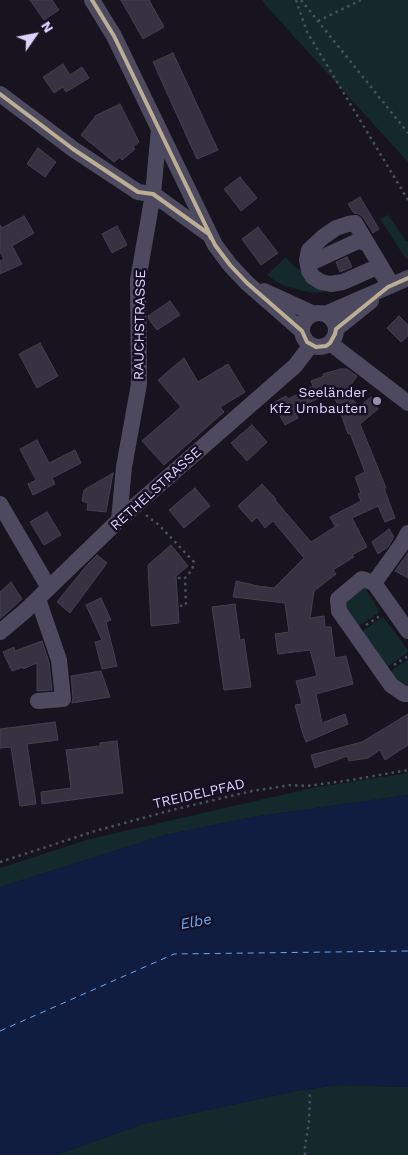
<!DOCTYPE html>
<html>
<head>
<meta charset="utf-8">
<style>
  body { margin:0 }
  #map { position:relative; width:408px; height:1155px; overflow:hidden; background:#17141f; font-family:"Work Sans",sans-serif }
  canvas { display:block }
  .north { position:absolute; left:10px; top:10px; width:50px; height:50px; -webkit-text-stroke:4px #151023; paint-order:stroke; rotate:57deg; font-size:14px; font-weight:700; line-height:20px; text-align:center; color:#dcd4fd }
  .north::after { content:''; display:block; margin:auto; width:18px; height:22px; background:#dcd4fd; clip-path:polygon(50% 0,100% 100%,50% 72%,0 100%) }
</style>
</head>
<body>
<div id="map">
<canvas width="408" height="1155"></canvas>
<div class="north">N</div>
</div>
<script>
const g = document.querySelector('canvas').getContext('2d');
g.lineJoin = 'round';
function paint(path, color) {
  g.fillStyle = color;
  g.fill(path, 'evenodd');
}
function shape(rows) {
  const path = new Path2D();
  for (const r of rows) {
    if (r.length === 3) {
      path.moveTo(r[0] + r[2], r[1]);
      path.arc(r[0], r[1], r[2], 0, 2 * Math.PI);
      continue;
    }
    path.moveTo(r[0], r[1]);
    for (let i = 2; i < r.length; i += 2) path.lineTo(r[i], r[i + 1]);
  }
  return path;
}
function trace(path, color, width, dash) {
  g.strokeStyle = color;
  g.lineWidth = width;
  g.lineCap = dash ? 'butt' : 'round';
  g.setLineDash(dash || []);
  g.stroke(path);
}
function label(font, color, halo, rows, align = 'center') {
  g.font = font + ' "Work Sans",sans-serif';
  g.lineWidth = 5;
  g.setLineDash([]);
  g.textBaseline = 'middle';
  g.strokeStyle = halo;
  g.fillStyle = color;
  for (const [text, x, y, turn = 0] of rows) {
    g.save();
    g.translate(x, y);
    g.rotate((+turn || 0) * Math.PI / 180);
    g.textAlign = isNaN(turn) ? turn : align;
    if (halo) g.strokeText(text, 0, 0);
    g.fillText(text, 0, 0);
    g.restore();
  }
}
const green = shape([
  [262,0,408,0,408,162,269,9],
  [388,215,406,241,408,241,408,258,406,259,380,219],
  [286,257,292,264,310,279,332,291,313,293,304,291,285,286,275,281,267,275],
  [363,585,380,612,360,625,356,625,348,616,345,600],
  [383,617,408,650,406,654,387,667,362,631],
  [408,659,408,688,406,688,390,673,391,671],
  [408,773,408,795,252,817,165,835,0,887,0,868,90,839,312,788],
  [338,1085,408,1087,408,1155,57,1155,143,1124,296,1091]
]);
const water = shape([
  [408,795,408,1087,338,1085,296,1091,143,1124,57,1155,0,1155,0,887,165,835,252,817]
]);
const ferry = shape([
  [0,1031,174,954,408,951]
]);
const building = shape([
  [30,0,52,0,59,10,44,20,30,0],
  [121,0,149,0,164,27,143,39,121,0],
  [173,53,218,150,197,159,153,62,173,53],
  [63,64,70,75,82,67,89,78,66,92,63,87,54,93,43,77,63,64],
  [120,104,139,142,133,147,135,149,122,160,120,157,114,162,81,135,95,117,95,116,120,104],
  [38,148,56,162,45,177,27,164,38,148],
  [240,177,257,198,241,211,224,189,240,177],
  [360,197,379,229,373,233,363,217,359,214,354,213,348,204,360,197],
  [24,216,34,233,12,246,22,264,0,274,0,261,4,259,0,252,0,225,2,228,24,216],
  [117,226,127,245,112,253,102,234,117,226],
  [258,227,278,253,261,265,242,239,258,227],
  [347,257,352,267,340,272,336,262,347,257],
  [170,301,180,315,157,330,148,318,148,316,170,301],
  [399,316,408,325,408,336,401,342,387,328,399,316],
  [40,343,58,376,37,388,19,354,40,343],
  [184,358,198,382,228,364,245,392,220,407,224,412,164,465,142,441,181,407,158,380,184,358],
  [341,369,347,369,357,376,346,392,359,407,371,397,378,409,360,424,386,488,384,488,395,518,385,522,378,506,352,518,367,547,352,555,354,557,333,570,336,574,314,591,310,618,324,616,325,627,331,627,335,658,346,656,353,684,316,694,322,723,345,714,348,724,306,742,302,731,295,705,302,704,296,681,317,676,310,650,278,654,275,634,289,632,285,603,233,597,236,581,258,586,274,588,304,558,273,521,265,528,257,517,252,522,238,506,262,484,276,499,275,500,311,542,338,525,338,524,335,526,330,517,361,501,358,494,361,493,355,477,365,472,350,433,348,434,341,414,342,413,332,393,293,409,298,418,285,425,273,403,286,396,288,399,313,386,311,381,324,376,323,374,341,369],
  [252,425,267,442,247,461,231,443,252,425],
  [37,440,49,463,75,450,81,463,52,478,55,484,33,495,28,484,36,480,20,449,37,440],
  [113,473,106,512,87,510,88,503,82,501,84,490,113,473],
  [195,488,210,506,184,528,169,510,195,488],
  [47,512,61,535,44,545,30,522,47,512],
  [389,529,394,537,388,547,378,554,372,542,389,529],
  [171,545,188,566,176,576,179,623,151,626,148,565,171,545],
  [408,553,408,578,395,571,408,553],
  [97,555,107,563,70,613,57,602,87,565,97,555],
  [11,582,22,599,0,619,0,592,11,582],
  [101,598,111,620,106,622,117,666,102,669,95,642,102,640,86,605,101,598],
  [235,604,240,640,244,639,251,687,224,690,212,607,235,604],
  [42,641,49,662,52,690,37,691,37,663,23,669,23,667,12,671,3,652,14,647,15,651,42,641],
  [101,671,110,697,72,703,73,698,71,676,101,671],
  [408,714,408,745,385,760,380,750,368,758,349,761,347,756,315,768,311,755,362,742,408,714],
  [55,722,58,740,27,744,36,804,20,806,11,747,0,748,0,729,55,722],
  [117,741,123,793,42,804,41,792,71,788,66,750,100,746,100,743,117,741]
]);
const path = shape([
  [296,0,307,32,408,200],
  [301,0,408,133],
  [318,21,361,0],
  [146,515,159,525,194,562,192,570,185,578,186,605,180,606],
  [178,578,185,578],
  [366,625,380,616],
  [394,665,408,656],
  [0,862,95,831,176,809,252,791,291,785,307,786,351,780,408,770],
  [305,1155,305,1146,309,1122,310,1092]
]);
const minor = shape([
  [92,0,114,36,215,245,230,265,247,283,302,331],
  [0,94,73,149,138,192,153,194,207,233],
  [308,264,356,242,360,241,367,244],
  [390,286,379,269,377,267,343,282,331,284,321,282,313,277,309,271,307,260,309,250,323,237,336,228,348,224,355,223,392,285],
  [264,291,314,314],
  [319,330,17],
  [325,314,408,278],
  [336,329,371,301],
  [330,343,408,403],
  [0,504,49,588],
  [119,520,124,467,139,384,138,280,153,194,159,129],
  [374,583,362,579,338,599,339,611,391,685,404,694,408,694],
  [374,583,402,544,408,533],
  [374,583,408,631],
  [0,632,24,612,119,520,295,366,311,345],
  [38,701,63,699,59,660,38,599]
]);
const bus1 = shape([
  [92,0,114,36,215,245,230,265,247,283,302,331,307,342,316,347,326,346,330,343,335,334,336,329,388,287,408,278],
  [0,94,73,149,138,192,153,194,209,234,211,238]
]);
const markers = [
  [377,401,5,"#9791af"]
];
const streetNames = [
  ["RAUCHSTRASSE",140,325,-89],
  ["RETHELSTRASSE",156,489,-42],
  ["TREIDELPFAD",199,794,-13]
];
const poiNames = [
  ["Seeländer",367,393],
  ["Kfz Umbauten",367,409]
];
const waterNames = [
  ["Elbe",196,922,-10]
];
paint(green, '#14292b');
paint(water, '#101d40');
trace(ferry, '#68a8f7', 1, [6, 5]);
paint(building, '#363241');
trace(building, '#443f52', 1);
trace(path, '#485160', 2.5, [2.5, 4]);
trace(minor, '#4d4a5f', 16);
trace(bus1, '#bcae94', 4);
for (const [x, y, r, color] of markers) {
  const dot = new Path2D();
  dot.arc(x, y, r, 0, 2 * Math.PI);
  g.fillStyle = color;
  g.fill(dot);
  trace(dot, '#151023', 2);
}
label('14px', '#dcd4fd', '#151023', streetNames);
label('14px', '#dcd4fd', '#151023', poiNames, 'right');
label('italic 15px', '#68a8f7', '#151023', waterNames);
</script>
</body>
</html>
